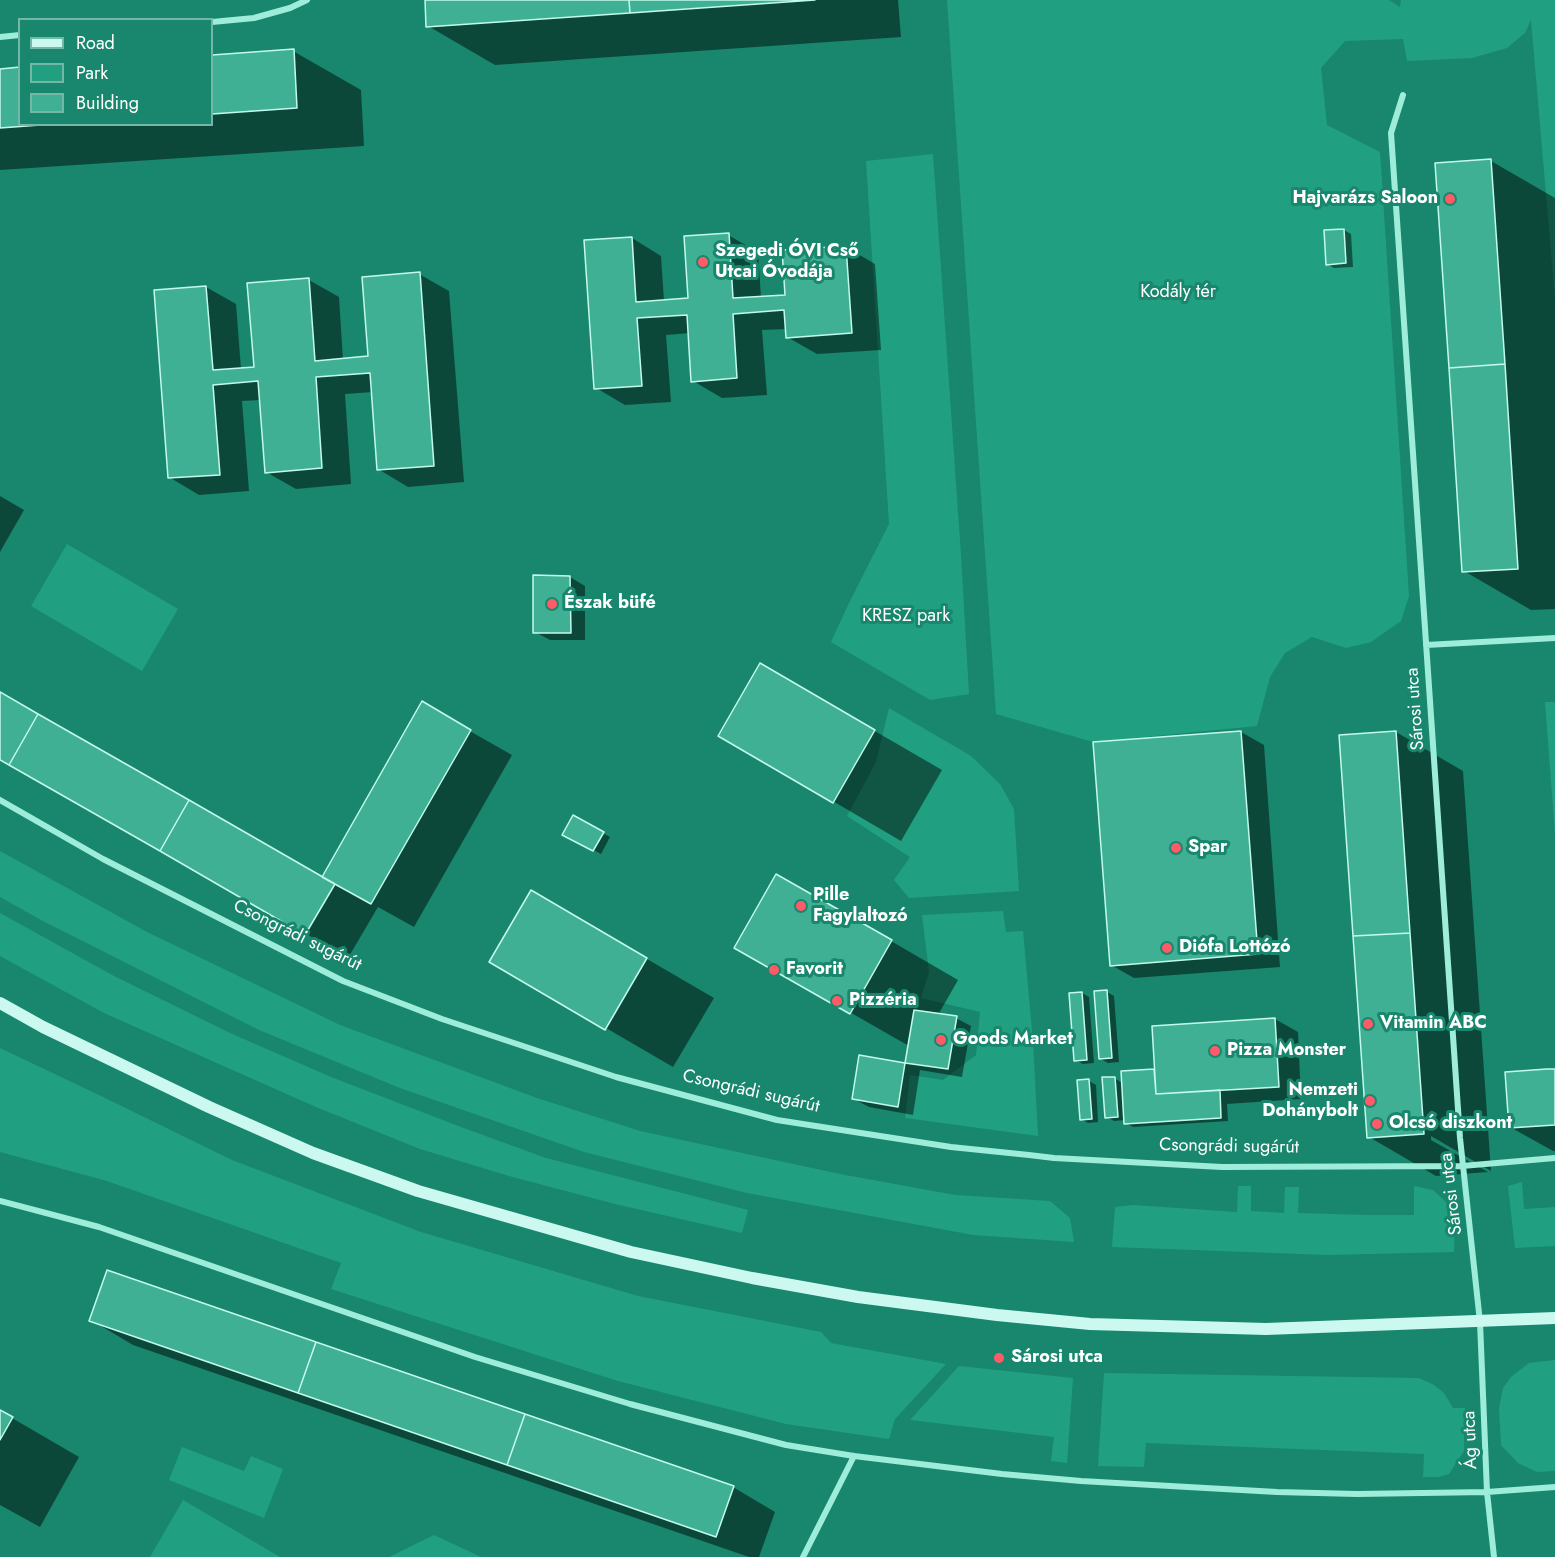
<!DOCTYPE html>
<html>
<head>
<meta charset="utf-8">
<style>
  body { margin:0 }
  #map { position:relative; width:1555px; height:1557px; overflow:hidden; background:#18876d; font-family:Jost,sans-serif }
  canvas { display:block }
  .legend { position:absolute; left:18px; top:18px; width:195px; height:108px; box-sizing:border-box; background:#18876d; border:2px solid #74b7a7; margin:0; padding:8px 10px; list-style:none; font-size:18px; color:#fff }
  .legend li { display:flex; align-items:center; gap:12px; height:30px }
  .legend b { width:30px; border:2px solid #74b7a7 }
</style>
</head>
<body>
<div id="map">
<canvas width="1555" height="1557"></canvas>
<ul class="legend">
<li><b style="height:8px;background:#cbf9ef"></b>Road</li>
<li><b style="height:16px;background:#20a081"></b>Park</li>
<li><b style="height:16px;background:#40b095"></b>Building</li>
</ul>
</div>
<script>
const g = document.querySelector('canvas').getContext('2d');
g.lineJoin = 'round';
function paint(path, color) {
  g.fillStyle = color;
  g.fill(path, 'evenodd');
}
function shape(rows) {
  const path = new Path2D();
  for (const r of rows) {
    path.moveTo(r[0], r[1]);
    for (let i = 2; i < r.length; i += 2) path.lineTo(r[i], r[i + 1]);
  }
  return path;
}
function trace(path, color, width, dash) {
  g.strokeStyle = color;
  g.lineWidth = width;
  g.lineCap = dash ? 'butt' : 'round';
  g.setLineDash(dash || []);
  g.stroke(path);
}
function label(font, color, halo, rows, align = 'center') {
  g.font = font + ' Jost,sans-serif';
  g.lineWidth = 6;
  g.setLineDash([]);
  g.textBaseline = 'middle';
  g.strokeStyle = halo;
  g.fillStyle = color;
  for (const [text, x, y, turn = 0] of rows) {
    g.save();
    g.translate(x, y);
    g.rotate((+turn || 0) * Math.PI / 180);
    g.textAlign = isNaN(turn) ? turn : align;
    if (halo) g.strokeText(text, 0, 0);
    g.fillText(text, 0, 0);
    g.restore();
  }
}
const green = shape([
  [947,0,1389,0,1400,7,1401,0,1555,0,1555,299,1531,20,1525,33,1507,48,1472,58,1407,61,1403,39,1345,41,1321,68,1327,125,1380,152,1409,596,1401,621,1371,642,1346,648,1312,637,1285,653,1270,677,1257,726,1093,742,996,714],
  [933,154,961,555,969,694,930,700,831,642,848,605,889,524,866,161],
  [67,544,178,609,142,671,31,606],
  [1545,702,1555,702,1555,834],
  [889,708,971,756,1000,784,1014,809,1019,891,909,898,894,880,910,857,847,816,876,762],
  [0,851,147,932,340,1025,537,1098,640,1131,840,1174,955,1195,1050,1201,1070,1218,1074,1242,973,1235,747,1193,584,1152,400,1088,259,1030,41,920,0,897],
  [1003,911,1006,932,1023,931,1033,1042,1038,1136,905,1118,910,1075,943,1080,976,1055,980,1012,921,998,929,972,922,915],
  [0,913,114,976,230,1033,331,1077,461,1127,546,1158,748,1210,742,1233,615,1204,509,1176,420,1149,316,1107,104,1013,0,956],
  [0,1048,101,1096,232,1160,421,1232,638,1296,821,1332,831,1343,946,1364,895,1419,889,1439,786,1424,618,1381,331,1289,341,1263,107,1181,0,1152],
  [1522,1182,1524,1209,1555,1207,1555,1246,1515,1248,1508,1186],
  [1238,1186,1251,1186,1251,1211,1284,1213,1285,1187,1299,1187,1298,1213,1367,1215,1414,1215,1414,1186,1433,1190,1446,1202,1455,1224,1454,1252,1328,1255,1112,1247,1115,1207,1133,1205,1237,1212],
  [1555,1360,1555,1471,1537,1472,1518,1463,1501,1445,1499,1408,1503,1388,1511,1377,1529,1363],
  [959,1366,1073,1378,1067,1463,1051,1461,1054,1437,910,1420],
  [1104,1373,1419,1378,1434,1385,1444,1393,1453,1408,1465,1408,1464,1451,1449,1474,1439,1477,1423,1477,1424,1454,1146,1443,1144,1467,1098,1466],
  [182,1447,244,1471,251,1456,283,1469,264,1518,169,1480],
  [183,1500,280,1557,150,1557],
  [434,1535,481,1557,389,1557]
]);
const shadow = shape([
  [426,0,898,0,901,37,495,65,428,26],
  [293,51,361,90,364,146,0,170,0,70,20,124,212,124,212,56],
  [1491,161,1555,198,1555,609,1531,610,1464,571],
  [1344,230,1351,234,1353,267,1334,268,1327,264],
  [728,235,758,252,761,298,787,296,846,247,875,264,881,350,817,354,787,337,787,329,762,330,767,395,722,398,693,381,690,333,666,335,671,402,625,405,596,388,632,238,661,256,664,301,690,300],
  [419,274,449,291,464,482,408,487,378,469,373,392,345,394,351,484,296,489,266,472,261,400,242,401,249,491,199,495,169,477,206,287,236,304,241,369,255,368,309,280,339,297,343,360,370,358],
  [0,496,24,510,0,552],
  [570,577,585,586,585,640,550,640,535,632],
  [761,665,942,770,901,841,720,735],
  [0,694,322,879,422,704,512,755,414,927,378,907,348,958,0,758],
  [1241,732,1264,745,1280,967,1134,978,1111,965],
  [1396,732,1463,771,1491,1171,1431,1136,1431,1140,1488,1172,1436,1176,1369,1137],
  [574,817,610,837,601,854,564,834],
  [532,892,714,998,673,1067,491,961],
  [891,941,958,980,938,1015,956,1018,971,1026,962,1077,920,1070,913,1115,869,1107,854,1099,860,1057,906,1064,909,1046,804,986],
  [1107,992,1114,996,1119,1062,1108,1063,1101,1059],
  [1082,993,1089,997,1094,1063,1083,1064,1075,1060],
  [1275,1019,1298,1032,1301,1099,1227,1104,1228,1121,1133,1127,1126,1123,1126,1120,1114,1121,1107,1117,1114,1078,1124,1084,1153,1070,1156,1072],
  [1555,1070,1555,1151,1553,1151,1510,1127],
  [1089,1081,1096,1085,1098,1122,1088,1123,1081,1119],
  [91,1320,733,1487,775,1512,759,1557,749,1557,133,1345],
  [0,1411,79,1457,40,1527,0,1505]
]);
const building = shape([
  [425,0,629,0,630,13,426,27,425,0],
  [629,0,815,0,630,13,629,0],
  [294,49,297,108,212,114,212,55,294,49],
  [20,67,20,124,54,124,0,128,0,69,20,67],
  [1491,159,1505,364,1449,368,1435,163,1491,159],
  [1344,229,1346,263,1326,265,1324,230,1344,229],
  [729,233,733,298,785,295,782,250,846,246,852,333,786,338,784,310,733,314,737,378,691,382,687,315,637,318,642,386,594,389,584,240,632,237,636,302,688,298,684,236,729,233],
  [420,272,434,466,377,470,370,373,316,377,322,468,265,473,258,381,213,385,220,475,168,478,154,290,206,286,213,370,254,367,247,283,309,278,315,361,368,356,362,277,420,272],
  [1505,364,1518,569,1462,572,1449,368,1505,364],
  [533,575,570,576,571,633,533,633,533,575],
  [760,663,875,730,833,803,718,736,760,663],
  [0,692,38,714,9,765,0,760,0,692],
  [422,701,471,730,371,904,322,877,422,701],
  [38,714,189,800,160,851,9,765,38,714],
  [1241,731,1258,954,1110,966,1093,742,1241,731],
  [1396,731,1410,933,1353,936,1339,735,1396,731],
  [189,800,335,884,305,935,160,851,189,800],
  [573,815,604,832,593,851,562,835,573,815],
  [776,874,892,940,850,1014,734,948,776,874],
  [531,890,647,958,605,1030,489,962,531,890],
  [1410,933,1424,1134,1367,1138,1353,936,1410,933],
  [1107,990,1112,1058,1099,1059,1094,991,1107,990],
  [1082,992,1087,1060,1074,1061,1069,993,1082,992],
  [914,1010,957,1016,948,1069,905,1063,914,1010],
  [1275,1018,1279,1087,1156,1094,1152,1026,1275,1018],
  [859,1055,905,1063,898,1107,852,1099,859,1055],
  [1154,1069,1156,1094,1220,1090,1221,1118,1124,1124,1121,1071,1154,1069],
  [1547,1069,1555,1069,1555,1125,1509,1128,1505,1072,1547,1069],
  [1102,1077,1115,1077,1118,1117,1105,1118,1102,1077],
  [1089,1079,1092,1119,1080,1120,1077,1080,1089,1079],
  [107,1270,316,1342,298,1393,89,1321,107,1270],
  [316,1342,525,1414,507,1465,298,1393,316,1342],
  [0,1410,13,1417,0,1440,0,1410],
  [525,1414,734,1486,716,1537,507,1465,525,1414]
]);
const street = shape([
  [212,22,254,18,290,8,307,0],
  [0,37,20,35],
  [1403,95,1391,133,1460,1138,1480,1322,1487,1492,1494,1557],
  [1426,645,1555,638],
  [0,800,103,859,343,981,442,1019,616,1077,777,1120,951,1147,1029,1155,1054,1158,1222,1167,1462,1166,1555,1158],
  [0,1201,99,1227,475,1357,630,1404,786,1445,854,1456,1002,1474,1081,1481,1277,1492,1357,1494,1487,1492,1555,1487],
  [803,1557,854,1456]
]);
const secondary = shape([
  [0,1003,43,1027,209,1107,313,1153,418,1191,631,1252,752,1278,858,1297,997,1315,1090,1324,1266,1329,1555,1318]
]);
const markers = [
  [1450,199,6,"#ff5a68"],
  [703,262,6,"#ff5a68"],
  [552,604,6,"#ff5a68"],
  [1176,848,6,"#ff5a68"],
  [801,906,6,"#ff5a68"],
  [1167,948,6,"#ff5a68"],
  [774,970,6,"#ff5a68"],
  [837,1001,6,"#ff5a68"],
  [1368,1024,6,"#ff5a68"],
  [941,1040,6,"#ff5a68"],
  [1215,1051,6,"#ff5a68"],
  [1370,1101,6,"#ff5a68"],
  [1377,1124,6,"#ff5a68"],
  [999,1358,6,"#ff5a68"]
];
const poiNames = [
  ["Hajvarázs Saloon",1438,199,"right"],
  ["Szegedi ÓVI Cső",715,252],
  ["Utcai Óvodája",715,273],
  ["Észak büfé",564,604],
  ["Spar",1188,848],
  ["Pille",813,896],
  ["Fagylaltozó",813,917],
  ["Diófa Lottózó",1179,948],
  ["Favorit",786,970],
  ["Pizzéria",849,1001],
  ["Vitamin ABC",1380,1024],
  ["Goods Market",953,1040],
  ["Pizza Monster",1227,1051],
  ["Nemzeti",1358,1091,"right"],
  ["Dohánybolt",1358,1112,"right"],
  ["Olcsó diszkont",1389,1124],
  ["Sárosi utca",1011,1358]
];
const parkNames = [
  ["Kodály tér",1178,293],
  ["KRESZ park",906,617]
];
const streetNames = [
  ["Sárosi utca",1416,709,-94],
  ["Csongrádi sugárút",297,936,26],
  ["Csongrádi sugárút",751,1092,13],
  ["Csongrádi sugárút",1229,1147,1],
  ["Sárosi utca",1452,1194,-97],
  ["Ág utca",1471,1440,-92]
];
paint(green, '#20a081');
paint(shadow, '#0007');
paint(building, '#40b095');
trace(building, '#c4faec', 1.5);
trace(street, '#9eedda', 6);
trace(secondary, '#cbf9ef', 12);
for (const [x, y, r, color] of markers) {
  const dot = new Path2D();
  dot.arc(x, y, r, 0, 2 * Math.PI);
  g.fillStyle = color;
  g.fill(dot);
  trace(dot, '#18876d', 2);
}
label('bold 18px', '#fff', '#18876d', poiNames, 'left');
label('18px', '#fff', '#18876d', parkNames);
label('18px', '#fff', '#18876d', streetNames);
</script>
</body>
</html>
